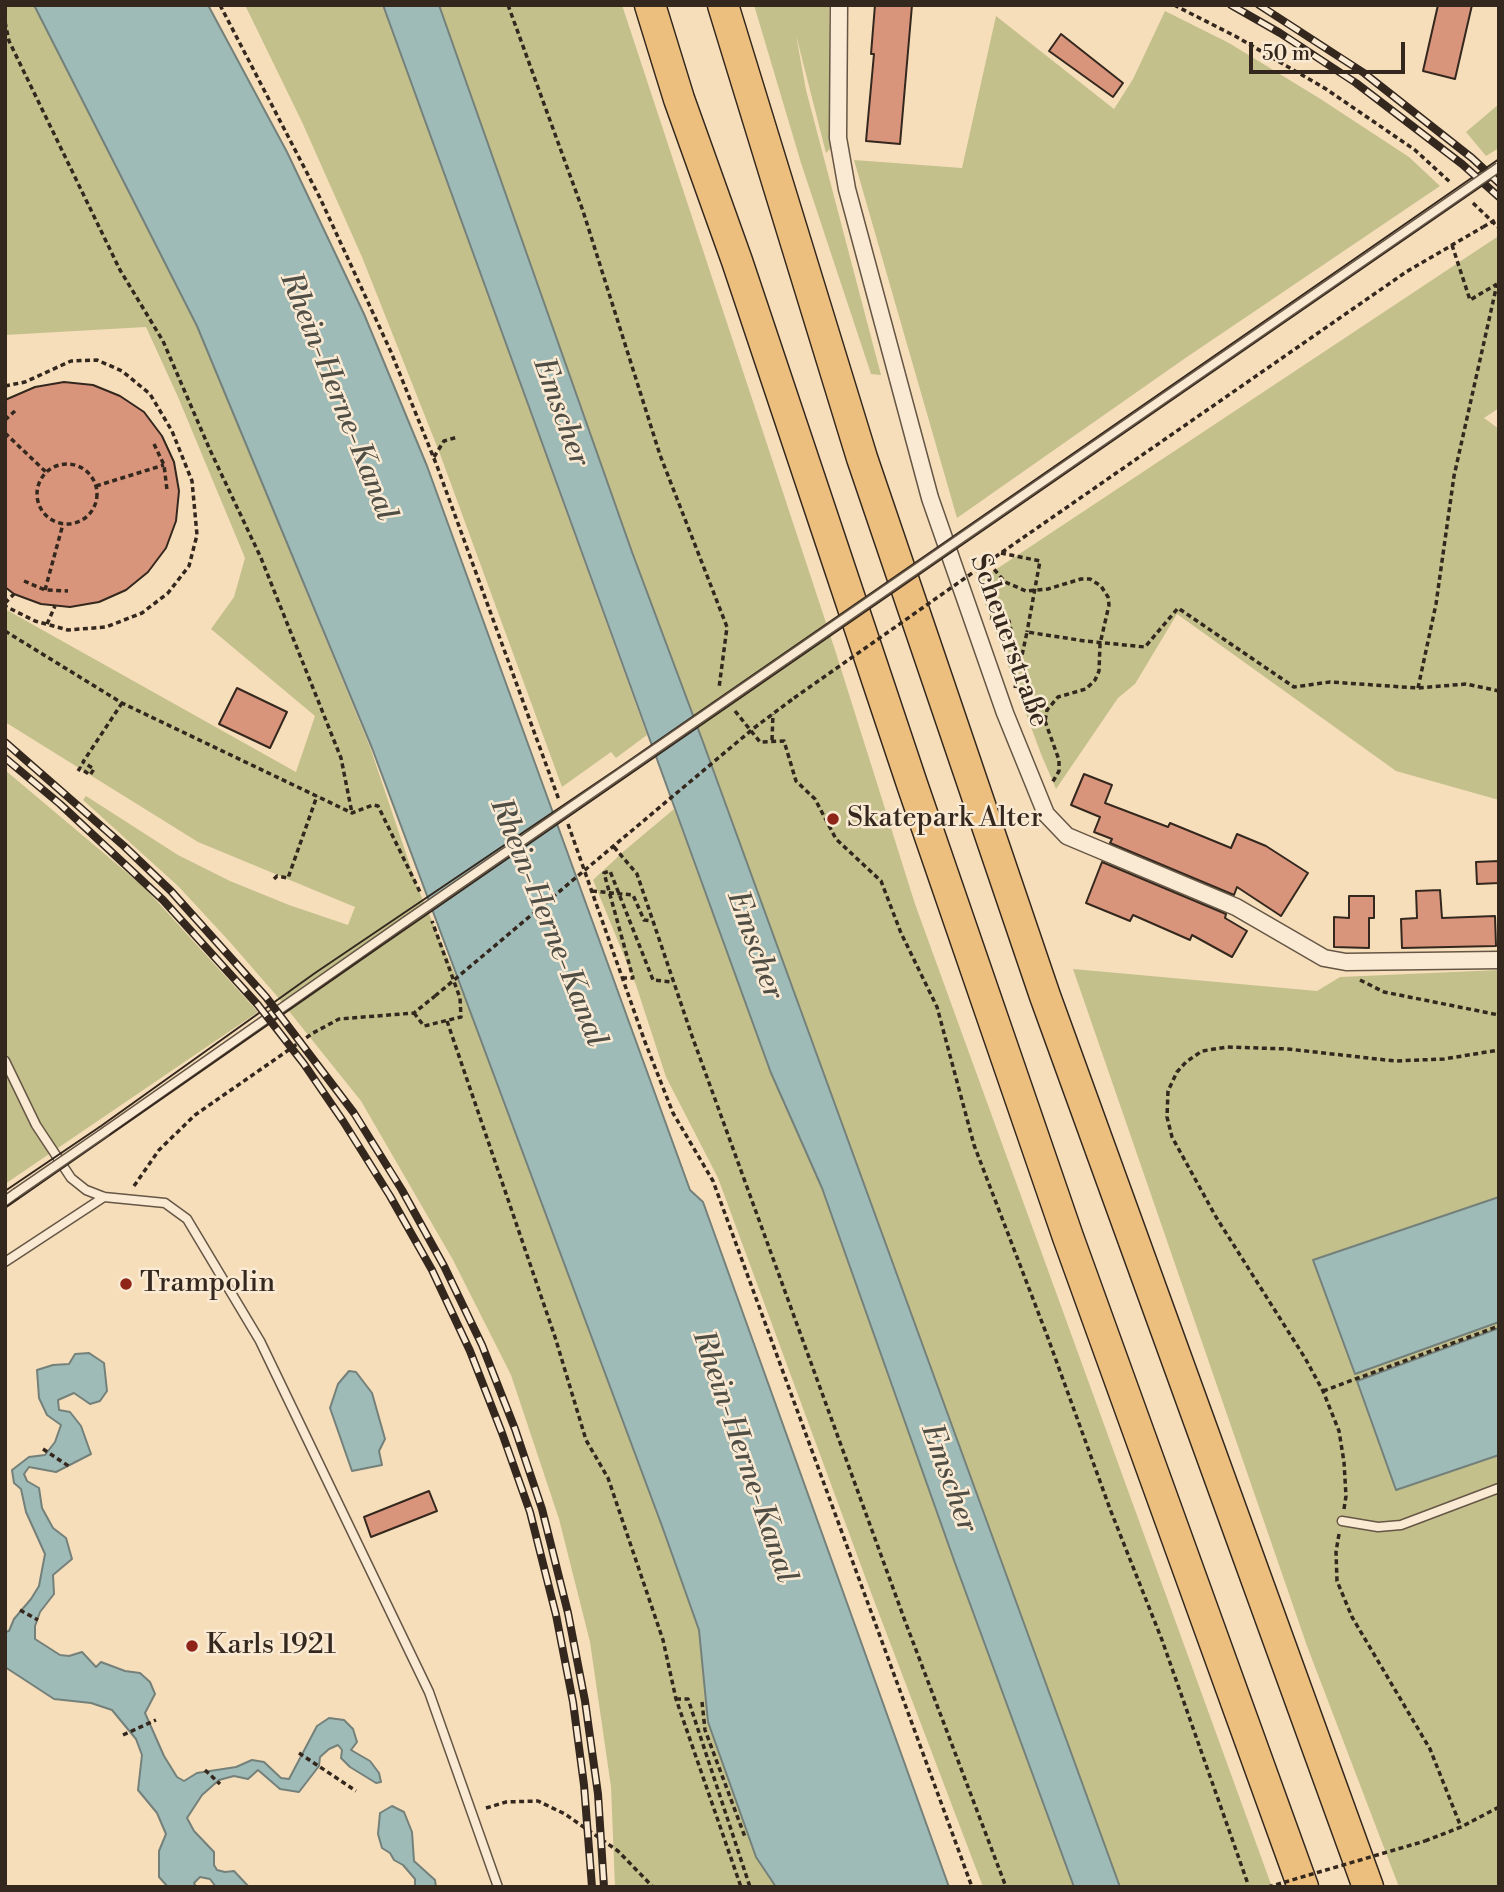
<!DOCTYPE html>
<html>
<head>
<meta charset="utf-8">
<style>
  body { margin:0 }
  #map { position:relative; width:1504px; height:1892px; overflow:hidden; background:#f7debb; font-family:"Libre Bodoni",serif }
  canvas { display:block }
  .frame { position:absolute; inset:0; border:7px solid #34281e; pointer-events:none }
  .scale { position:absolute; left:1249px; top:42px; width:156px; height:32px; box-sizing:border-box; border:4px solid #34281e; border-top:0; padding-left:9px; font-size:21px; line-height:24px; white-space:nowrap; color:#34281e; -webkit-text-stroke:5px #faead3; paint-order:stroke }
</style>
</head>
<body>
<div id="map">
<canvas width="1504" height="1892"></canvas>
<div class="frame"></div>
<div class="scale">50 m</div>
</div>
<script>
const g = document.querySelector('canvas').getContext('2d');
g.lineJoin = 'round';
function paint(path, color) {
  g.fillStyle = color;
  g.fill(path, 'evenodd');
}
function shape(rows) {
  const path = new Path2D();
  for (const r of rows) {
    if (r.length === 3) {
      path.moveTo(r[0] + r[2], r[1]);
      path.arc(r[0], r[1], r[2], 0, 2 * Math.PI);
      continue;
    }
    path.moveTo(r[0], r[1]);
    for (let i = 2; i < r.length; i += 2) path.lineTo(r[i], r[i + 1]);
  }
  return path;
}
function trace(path, color, width, dash) {
  g.strokeStyle = color;
  g.lineWidth = width;
  g.lineCap = dash ? 'butt' : 'round';
  g.setLineDash(dash || []);
  g.stroke(path);
}
function label(font, color, halo, rows, align = 'center') {
  g.font = font + ' "Libre Bodoni",serif';
  g.lineWidth = 5;
  g.setLineDash([]);
  g.textBaseline = 'middle';
  g.strokeStyle = halo;
  g.fillStyle = color;
  for (const [text, x, y, turn = 0] of rows) {
    g.save();
    g.translate(x, y);
    g.rotate((+turn || 0) * Math.PI / 180);
    g.textAlign = isNaN(turn) ? turn : align;
    if (halo) g.strokeText(text, 0, 0);
    g.fillText(text, 0, 0);
    g.restore();
  }
}
const green = shape([
  [5,5,34,5,197,326,370,747,417,886,466,1000,662,1526,699,1630,708,1722,756,1857,776,1887,615,1887,611,1787,590,1642,559,1519,511,1375,453,1260,361,1101,276,995,229,941,178,886,83,800,86,796,178,855,230,881,289,905,348,925,355,907,198,842,5,722,5,609,296,772,315,716,211,629,234,597,245,558,178,397,146,327,5,335],
  [245,5,383,5,647,735,616,758,611,752,562,787,440,454,362,257,302,122],
  [439,5,622,5,836,653,915,904,1272,1887,1120,1887,703,742,632,552],
  [754,5,829,5,830,149,826,153,796,35,806,90,881,375,871,374,801,163],
  [1165,11,1229,43,1319,98,1409,157,1440,186,1184,359,957,518,854,160,962,168,996,16,1114,109,1133,79],
  [1499,104,1499,148,1486,156,1466,132],
  [1497,237,1499,408,1484,418,1499,429,1499,800,1396,771,1177,614,1135,684,1118,698,1056,789,1041,754,977,582],
  [5,770,144,887,258,1012,5,1184],
  [674,809,771,1073,822,1188,955,1563,1074,1887,983,1887,870,1590,718,1178,666,1077,636,985,593,880,624,851],
  [1073,969,1317,991,1340,977,1499,970,1499,1887,1399,1887,1307,1646]
]);
const water = shape([
  [34,5,208,5,287,152,364,314,427,466,690,1190,703,1202,949,1887,776,1887,756,1857,708,1722,699,1630,662,1526,372,748,197,326,34,5],
  [383,5,439,5,632,552,703,742,1120,1887,1074,1887,955,1563,822,1188,771,1073,383,5],
  [1499,1197,1499,1322,1355,1374,1313,1260,1499,1197],
  [1499,1328,1499,1455,1396,1490,1357,1381,1499,1328],
  [89,1353,104,1363,107,1391,100,1401,90,1404,74,1393,58,1400,59,1410,70,1412,81,1426,91,1454,56,1472,29,1467,24,1474,27,1481,39,1488,42,1508,53,1528,66,1538,72,1559,53,1575,54,1594,40,1612,35,1626,35,1639,60,1655,69,1656,82,1652,96,1667,101,1662,125,1671,140,1673,150,1682,155,1694,145,1713,164,1756,177,1777,184,1781,197,1773,236,1767,252,1760,264,1762,281,1778,289,1779,317,1726,329,1718,344,1720,353,1729,357,1742,351,1750,370,1761,379,1773,381,1782,376,1783,350,1767,341,1758,342,1750,338,1745,329,1749,320,1757,319,1766,299,1792,280,1789,258,1770,248,1779,234,1776,219,1780,202,1795,187,1818,194,1831,214,1852,214,1865,217,1870,225,1872,234,1871,249,1887,216,1887,210,1879,200,1877,194,1883,196,1887,168,1887,159,1877,159,1851,166,1834,157,1813,138,1790,142,1755,136,1739,112,1710,91,1703,54,1699,5,1667,5,1632,9,1631,14,1619,31,1599,39,1586,45,1554,26,1512,21,1489,14,1483,12,1470,29,1457,45,1455,55,1442,61,1425,47,1415,39,1398,37,1370,53,1365,69,1364,75,1354,89,1353],
  [349,1371,356,1372,372,1393,385,1439,379,1451,382,1465,352,1471,330,1408,338,1384,349,1371],
  [392,1806,404,1812,412,1832,414,1861,435,1880,436,1887,415,1887,415,1879,403,1865,394,1860,390,1853,382,1848,378,1834,380,1813,392,1806]
]);
const building = shape([
  [875,5,912,5,900,144,866,141,874,54,871,54,875,5],
  [1438,5,1472,5,1455,79,1423,71,1438,5],
  [1061,34,1123,83,1113,97,1049,51,1061,34],
  [64,382,93,385,120,396,144,412,162,436,174,462,179,491,176,521,166,548,148,572,126,590,99,602,70,607,41,604,14,594,5,587,5,400,35,387,64,382],
  [237,688,287,712,270,748,219,724,237,688],
  [1084,774,1112,785,1105,803,1168,827,1170,823,1231,848,1237,834,1266,846,1308,873,1281,916,1237,887,1234,895,1110,843,1112,839,1094,832,1100,817,1071,805,1084,774],
  [1499,861,1499,883,1477,884,1476,862,1499,861],
  [1102,862,1226,914,1225,918,1247,931,1232,957,1192,935,1190,940,1133,915,1130,921,1086,903,1102,862],
  [1440,890,1442,918,1495,916,1496,946,1402,948,1401,919,1417,918,1416,891,1440,890],
  [1349,896,1374,896,1374,918,1369,918,1369,948,1334,947,1334,917,1349,918,1349,896],
  [429,1491,437,1511,371,1537,364,1517,429,1491]
]);
const path = shape([
  [220,5,320,198,391,352,437,466,559,800],
  [508,5,583,211,660,455,727,627,719,688],
  [1174,5,1235,36,1326,89,1415,150,1451,183],
  [5,22,9,41,120,270,163,341,210,450,261,558,341,758,352,813],
  [1473,203,1499,228],
  [1452,245,1470,300,1497,284],
  [5,386,25,382,71,361,97,360,122,371,150,394,172,431,192,481,197,535,189,566,168,593,142,613,106,627,68,630,35,621,5,606],
  [5,420,15,411],
  [5,433,46,472],
  [154,444,164,465,167,490],
  [434,457,444,441,458,437],
  [67,494,30],
  [96,486,164,465],
  [1001,553,1040,561,1027,632],
  [988,562,1406,272,1483,227],
  [24,581,45,590,68,591],
  [45,590,63,524],
  [5,603,14,594],
  [990,618,1009,621,1011,630],
  [47,624,55,606],
  [5,631,122,703,352,813,373,805,378,806,421,894],
  [1015,688,1027,632,1085,641,1145,647,1178,608,1294,687,1330,682,1418,688,1466,684,1499,691],
  [1418,688,1436,604,1454,476,1497,284],
  [735,711,760,742,784,741,796,781,815,799,836,839,881,881,901,933,937,1007,974,1145,1048,1338,1110,1509,1162,1640,1249,1887],
  [1045,721,1059,760,1059,771,1052,783],
  [754,728,794,698],
  [772,740,773,714],
  [78,771,80,768,90,775,94,769,83,762,122,703],
  [568,824,645,1042,673,1113,713,1181,972,1887],
  [614,847,637,874,692,1036,905,1621,1006,1887],
  [274,879,277,876,288,878,317,796],
  [592,891,633,895,644,920,652,921],
  [622,978,633,978,604,873,610,871,653,980,673,982],
  [1360,980,1384,992,1499,1015],
  [414,1013,424,1026,461,1017,460,998,432,921],
  [447,1021,555,1337,586,1440,608,1478,663,1640,676,1699,741,1887],
  [134,1186,159,1150,195,1115,313,1033,339,1019,414,1013,435,996],
  [1323,1391,1499,1326],
  [43,1449,70,1467],
  [1344,1509,1346,1496,1344,1462,1339,1431,1323,1391,1305,1358,1216,1217,1172,1137,1167,1117,1168,1091,1177,1072,1186,1062,1202,1051,1227,1047,1288,1049,1395,1061,1444,1059,1499,1050],
  [1339,1534,1336,1552,1337,1581,1352,1617,1430,1749,1461,1827],
  [20,1610,38,1620],
  [676,1699,688,1699,750,1887],
  [702,1702,705,1730,745,1837],
  [123,1735,156,1720],
  [299,1753,356,1791],
  [205,1770,220,1784],
  [486,1808,506,1802,538,1801,565,1814,618,1851,653,1887],
  [1425,1841,1461,1827,1499,1807]
]);
const service = shape([
  [5,1061,36,1125,71,1178,86,1190,104,1197,165,1203,187,1219,260,1341,429,1692,498,1887],
  [106,1131,406,921],
  [5,1201,16,1193],
  [5,1262,104,1197],
  [1342,1521,1378,1527,1401,1525,1499,1488]
]);
const minor = shape([
  [839,5,838,138,847,189,930,498,1005,713,1046,814,1067,836,1236,907,1324,958,1346,962,1499,960]
]);
const motorway = shape([
  [650,5,679,99,737,261,913,787,1068,1237,1303,1887],
  [723,5,862,458,1045,996,1368,1887]
]);
const tram = shape([
  [5,1191,101,1126,315,973,617,769,1499,159],
  [5,1208,378,948,1499,174]
]);
const rail = shape([
  [1231,5,1280,33,1356,83,1462,164,1499,197],
  [1259,5,1364,73,1472,158,1499,183],
  [5,742,124,846,171,891,266,997,354,1113,402,1190,444,1266,482,1345,515,1429,542,1509,568,1613,585,1701,598,1794,604,1887],
  [5,758,60,804,163,900,258,1005,304,1064,343,1121,390,1196,432,1270,470,1351,502,1433,530,1512,556,1615,573,1702,584,1785,592,1887]
]);
const pathBridge = shape([
  [1483,227,1499,218],
  [794,698,988,562,1005,582,1026,591,1048,589,1081,579,1090,579,1101,586,1108,597,1109,605,1100,644,1099,671,1095,680,1086,689,1058,697,1047,710,1045,721],
  [435,996,754,728],
  [1268,1887,1425,1841]
]);
const serviceBridge = shape([
  [406,921,1499,167],
  [16,1193,106,1131]
]);
const markers = [
  [833,819,7,"#8f2418"],
  [126,1284,7,"#8f2418"],
  [192,1646,7,"#8f2418"]
];
const streetNames = [
  ["Scheuerstraße",1008,641,70]
];
const poiNames = [
  ["Skatepark Alter",847,819],
  ["Trampolin",140,1284],
  ["Karls 1921",206,1646]
];
const waterNames = [
  ["Rhein-Herne-Kanal",337,397,68],
  ["Emscher",560,413,70],
  ["Rhein-Herne-Kanal",547,923,68],
  ["Emscher",754,946,70],
  ["Rhein-Herne-Kanal",743,1457,71],
  ["Emscher",948,1479,70]
];
paint(green, '#c3c08c');
paint(water, '#9fbbb7');
trace(water, '#74807a', 2);
paint(building, '#d8957b');
trace(building, '#34281e', 2);
trace(service, '#655645', 11);
trace(minor, '#655645', 19);
trace(motorway, '#34281e', 33);
trace(path, '#34281e', 3.5, [5, 3.5]);
trace(service, '#faead3', 8);
trace(minor, '#faead3', 16);
trace(motorway, '#ecbf7e', 30);
trace(tram, '#34281e', 2);
trace(rail, '#34281e', 8);
trace(rail, '#faead3', 5, [16]);
trace(serviceBridge, '#655645', 11, []);
trace(pathBridge, '#34281e', 3.5, [5, 3.5]);
trace(serviceBridge, '#faead3', 8);
for (const [x, y, r, color] of markers) {
  const dot = new Path2D();
  dot.arc(x, y, r, 0, 2 * Math.PI);
  g.fillStyle = color;
  g.fill(dot);
  trace(dot, '#faead3', 2.5);
}
label('28px', '#34281e', '#faead3', streetNames);
label('28px', '#34281e', '#faead3', poiNames, 'left');
label('italic 30px', '#4f4d44', '#faead3', waterNames);
</script>
</body>
</html>
